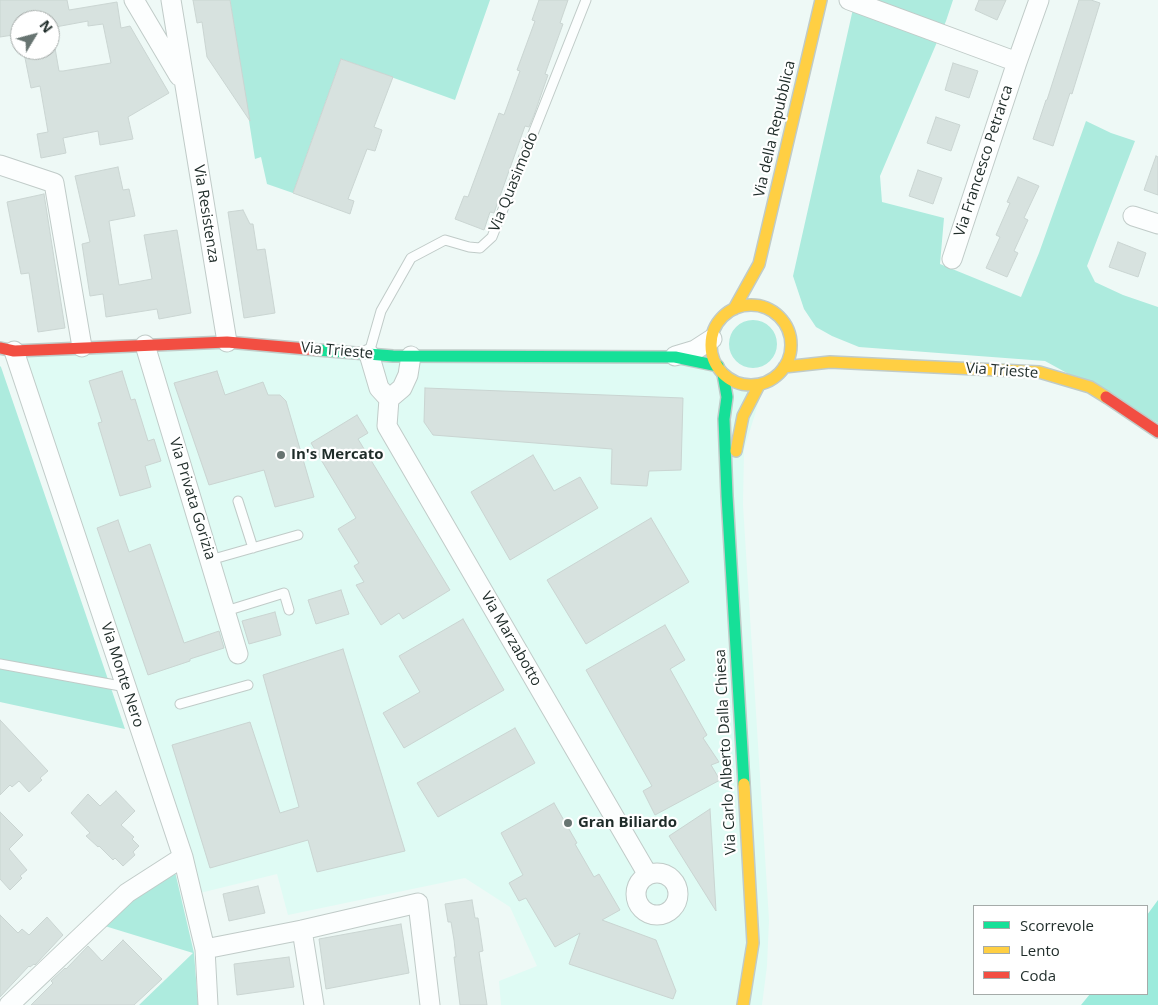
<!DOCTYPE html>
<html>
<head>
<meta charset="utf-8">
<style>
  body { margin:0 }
  #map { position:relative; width:1158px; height:1005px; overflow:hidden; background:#eef9f6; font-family:"Open Sans",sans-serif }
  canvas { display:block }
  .legend { position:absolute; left:973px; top:905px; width:175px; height:90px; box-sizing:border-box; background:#fff; border:1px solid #a5aba9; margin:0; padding:6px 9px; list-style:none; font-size:15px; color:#1f2c29 }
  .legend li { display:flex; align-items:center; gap:10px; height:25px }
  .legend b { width:25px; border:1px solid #a5aba9 }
  .north { position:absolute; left:10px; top:10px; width:50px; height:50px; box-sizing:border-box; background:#fff; border:1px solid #a5aba9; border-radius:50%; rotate:53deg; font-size:14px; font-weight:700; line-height:20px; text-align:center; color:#1f2c29 }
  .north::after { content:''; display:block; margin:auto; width:18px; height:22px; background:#677471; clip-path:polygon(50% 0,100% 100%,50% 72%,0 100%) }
</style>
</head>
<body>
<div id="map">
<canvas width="1158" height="1005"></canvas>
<ul class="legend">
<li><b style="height:6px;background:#16e098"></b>Scorrevole</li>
<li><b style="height:6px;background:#ffcf43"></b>Lento</li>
<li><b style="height:6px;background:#f24e42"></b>Coda</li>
</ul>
<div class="north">N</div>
</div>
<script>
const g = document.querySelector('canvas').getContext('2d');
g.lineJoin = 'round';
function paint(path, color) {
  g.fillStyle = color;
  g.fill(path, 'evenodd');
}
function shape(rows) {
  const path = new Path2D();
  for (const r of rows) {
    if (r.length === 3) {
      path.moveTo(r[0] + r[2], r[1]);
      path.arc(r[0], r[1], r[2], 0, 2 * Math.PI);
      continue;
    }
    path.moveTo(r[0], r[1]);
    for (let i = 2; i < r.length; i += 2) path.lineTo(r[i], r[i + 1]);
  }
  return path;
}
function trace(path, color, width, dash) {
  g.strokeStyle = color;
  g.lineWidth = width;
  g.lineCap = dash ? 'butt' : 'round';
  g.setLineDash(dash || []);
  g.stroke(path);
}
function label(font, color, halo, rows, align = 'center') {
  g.font = font + ' "Open Sans",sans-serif';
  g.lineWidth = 4.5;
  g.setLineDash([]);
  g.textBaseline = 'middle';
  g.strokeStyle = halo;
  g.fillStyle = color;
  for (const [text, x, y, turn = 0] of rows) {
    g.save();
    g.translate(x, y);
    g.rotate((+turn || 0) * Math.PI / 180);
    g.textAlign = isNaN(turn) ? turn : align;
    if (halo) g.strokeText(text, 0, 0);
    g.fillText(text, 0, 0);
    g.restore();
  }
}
const built = shape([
  [228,346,672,363,715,372,734,389,762,391,744,450,743,505,769,920,767,966,762,1005,501,1005,499,981,537,966,510,907,465,878,288,915,277,874,196,894,19,355]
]);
const green = shape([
  [230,0,490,0,455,100,341,59,293,193,267,184,261,157,255,159],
  [855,0,953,0,946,21,880,176,882,202,944,218,940,264,1021,297,1039,253,1086,121,1111,133,1135,141,1087,266,1095,282,1123,295,1158,307,1158,423,1045,361,859,347,832,336,816,327,804,309,793,276],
  [753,344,24],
  [0,366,1,367,125,729,0,702],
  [173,863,194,953,198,1005,139,1005,193,953,95,923]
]);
const forest = shape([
  [1158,900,1158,1005,1081,1005,1090,994,1147,994,1147,915]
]);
const building = shape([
  [0,0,67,0,69,10,117,2,121,28,130,26,169,93,128,117,133,139,100,145,98,131,63,138,66,153,41,158,37,134,48,132,40,86,31,88,24,53,50,50,50,48,55,48,59,71,63,71,111,63,103,24,88,26,88,21,50,28,50,20,20,20,20,34,0,37,0,0],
  [193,0,230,0,250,121,207,57,202,22,197,23,193,0],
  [539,0,568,0,560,23,563,24,545,74,548,75,534,115,529,127,525,126,494,213,490,212,484,230,455,219,464,196,468,197,499,113,504,115,520,71,517,70,535,21,532,20,539,0],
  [979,0,1006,0,997,20,975,10,979,0],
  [1079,0,1091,0,1100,3,1072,94,1070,93,1053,146,1033,139,1046,100,1047,100,1079,0],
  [341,59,393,77,374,127,382,130,375,151,367,149,348,199,354,201,350,214,293,193,341,59],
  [953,63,978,71,969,98,945,90,953,63],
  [936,117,960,125,951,151,927,143,936,117],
  [1156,156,1158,157,1158,195,1144,190,1156,156],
  [118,167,123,190,129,189,135,216,109,221,119,285,152,279,144,235,177,230,191,313,159,319,157,309,106,317,103,294,90,296,82,244,90,242,75,176,118,167],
  [918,170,942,178,933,204,909,196,918,170],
  [1018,177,1039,186,1024,218,1028,220,1014,251,1018,253,1007,277,986,268,1000,237,996,235,1010,203,1007,202,1018,177],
  [44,194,65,328,38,332,29,273,21,274,7,202,44,194],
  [243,210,250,224,253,224,257,250,265,249,275,313,244,318,228,212,243,210],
  [1118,242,1146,253,1138,277,1109,267,1118,242],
  [122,371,131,400,135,399,148,441,154,439,161,461,145,466,151,487,120,496,98,423,102,422,89,381,122,371],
  [217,371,225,395,263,382,268,395,280,395,286,401,314,497,275,507,264,470,209,485,174,383,217,371],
  [425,388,683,398,681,470,649,471,647,486,611,484,612,449,433,435,424,422,425,388],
  [357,415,368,433,358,439,450,590,403,619,399,613,381,625,356,585,364,582,354,566,359,563,338,529,356,518,311,443,357,415],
  [533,455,554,491,580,477,598,508,510,560,471,492,533,455],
  [651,518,689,582,586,644,547,580,651,518],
  [118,520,129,552,150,544,184,643,219,631,224,648,190,659,190,661,148,675,97,528,118,520],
  [341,590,349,614,316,624,308,600,341,590],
  [275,612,281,635,249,644,242,621,275,612],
  [463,619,504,690,404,748,383,713,420,692,399,656,463,619],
  [665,625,685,660,670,669,707,735,703,738,719,762,711,765,720,780,655,815,643,791,652,786,586,670,665,625],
  [343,649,405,851,317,872,308,840,210,868,172,745,250,722,280,813,299,807,263,675,343,649],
  [0,720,48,771,40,778,42,780,29,792,19,781,12,787,10,785,0,795,0,720],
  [515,728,535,763,438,817,417,783,515,728],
  [116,791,135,811,121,825,134,837,132,839,139,846,133,852,135,855,123,866,115,858,113,860,99,846,98,847,86,836,90,833,71,813,88,794,100,806,116,791],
  [554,803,577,843,575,844,594,877,599,874,620,910,602,920,656,940,676,991,673,999,569,964,580,933,555,947,526,898,519,901,509,883,523,875,501,833,554,803],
  [710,809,716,911,669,836,710,809],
  [0,812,23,835,9,849,27,870,20,876,22,878,10,890,0,879,0,812],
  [258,886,265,913,229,921,223,894,258,886],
  [472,900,475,918,478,918,483,951,479,952,487,1005,460,1005,454,957,456,957,454,940,451,922,448,922,445,904,472,900],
  [0,915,18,933,22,929,29,935,47,917,63,935,35,965,34,964,30,967,29,966,0,997,0,915],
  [401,924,409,973,326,989,319,939,401,924],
  [123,940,162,979,134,1005,31,1005,53,983,51,981,65,968,66,969,88,946,102,961,123,940],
  [289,957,294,987,237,995,234,964,289,957]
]);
const lane = shape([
  [369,353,381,311,411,258,445,240,469,247,480,248,492,237,586,0],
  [238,501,253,548],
  [210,560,298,535],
  [226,611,284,593,289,610],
  [0,664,126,687],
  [180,704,248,685]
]);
const street = shape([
  [134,0,179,76],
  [171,0,227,342],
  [849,0,1017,62],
  [0,165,54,183,82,347],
  [1133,216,1158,224],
  [952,259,1017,62,1039,0],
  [145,345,238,654],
  [14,351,183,857,205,949,208,1005],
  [369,354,379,388,389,399],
  [675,356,695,350,712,339],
  [389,399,387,426,648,875],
  [389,399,402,388,408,375,411,356],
  [657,894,21],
  [302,930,314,1005],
  [205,949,302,930,418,903,430,1005],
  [9,1005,127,893,183,857]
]);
const fast = shape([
  [318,350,393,356,675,357,718,366],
  [723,374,727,397,724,419,727,496,744,784]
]);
const slow = shape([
  [751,345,40],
  [734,309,759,264,821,0],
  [784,367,830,362,1039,372,1090,387,1106,397],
  [736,451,743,416,759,385],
  [743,1005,753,943,744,784]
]);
const jam = shape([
  [0,348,14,351,227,342,318,350],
  [1106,397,1158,432]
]);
const markers = [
  [281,455,5,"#677471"],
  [568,823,5,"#677471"]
];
const streetNames = [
  ["Via della Repubblica",775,129,-77],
  ["Via Francesco Petrarca",984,161,-72],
  ["Via Quasimodo",514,182,-68],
  ["Via Resistenza",206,214,81],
  ["Via Trieste",337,351,5],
  ["Via Trieste",1002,371,4],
  ["Via Privata Gorizia",192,499,73],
  ["Via Marzabotto",511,639,60],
  ["Via Monte Nero",122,675,72],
  ["Via Carlo Alberto Dalla Chiesa",726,752,-93]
];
const poiNames = [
  ["In's Mercato",291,455],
  ["Gran Biliardo",578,823]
];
paint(built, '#dffbf4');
paint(green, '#adebde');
paint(forest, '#9cebdc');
paint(building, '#d7e2df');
trace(building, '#cad5d2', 1);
trace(lane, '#c0cbc8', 11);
trace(street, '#c0cbc8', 21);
trace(fast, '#c0cbc8', 14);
trace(slow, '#c0cbc8', 14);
trace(jam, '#c0cbc8', 14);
trace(lane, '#fcfefe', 9);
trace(street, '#fcfefe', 19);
trace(fast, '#16e098', 11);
trace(slow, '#ffcf43', 11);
trace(jam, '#f24e42', 11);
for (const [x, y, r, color] of markers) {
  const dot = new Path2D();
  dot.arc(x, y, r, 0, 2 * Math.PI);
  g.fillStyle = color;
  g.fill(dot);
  trace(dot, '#fff', 2);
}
label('15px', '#1f2c29', '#fff', streetNames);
label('bold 15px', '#1f2c29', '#fff', poiNames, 'left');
</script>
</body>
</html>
